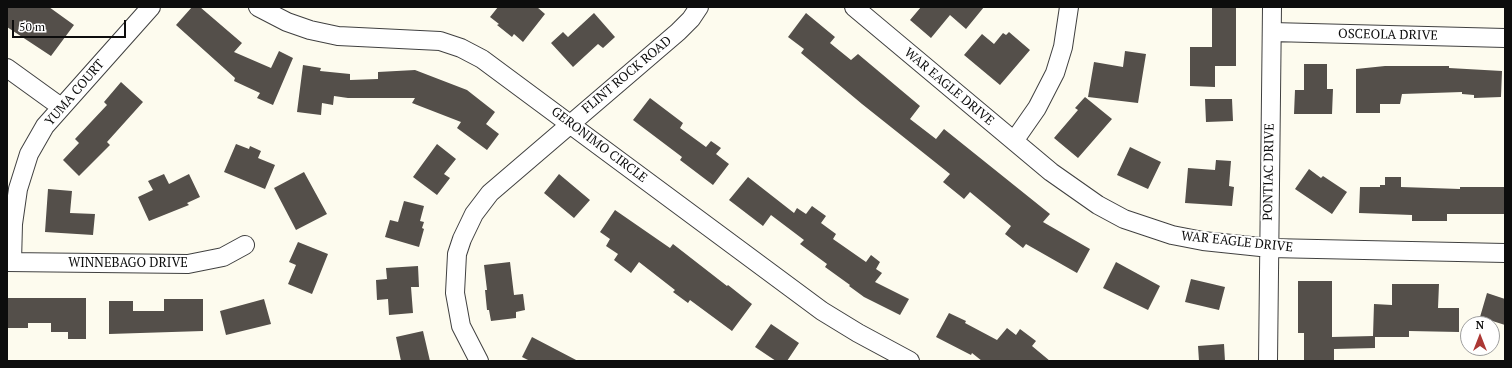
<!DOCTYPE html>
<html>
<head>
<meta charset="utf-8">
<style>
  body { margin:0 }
  #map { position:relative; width:1512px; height:368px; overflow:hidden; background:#fdfbee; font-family:"PT Serif",serif }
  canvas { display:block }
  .frame { position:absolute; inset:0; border:8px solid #0d0d0d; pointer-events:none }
  .north { position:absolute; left:1460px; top:316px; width:40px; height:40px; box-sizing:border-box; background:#fff; border:1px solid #9e9e9e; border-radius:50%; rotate:0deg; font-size:11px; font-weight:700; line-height:16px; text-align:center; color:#0d0d0d }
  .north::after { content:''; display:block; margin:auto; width:14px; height:18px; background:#ac3835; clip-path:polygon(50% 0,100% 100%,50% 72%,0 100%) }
  .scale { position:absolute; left:12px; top:20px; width:114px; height:18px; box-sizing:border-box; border:2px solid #0d0d0d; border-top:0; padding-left:5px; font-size:12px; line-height:14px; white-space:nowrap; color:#0d0d0d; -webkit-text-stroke:3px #fff; paint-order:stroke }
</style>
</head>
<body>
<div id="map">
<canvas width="1512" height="368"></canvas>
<div class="frame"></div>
<div class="north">N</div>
<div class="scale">50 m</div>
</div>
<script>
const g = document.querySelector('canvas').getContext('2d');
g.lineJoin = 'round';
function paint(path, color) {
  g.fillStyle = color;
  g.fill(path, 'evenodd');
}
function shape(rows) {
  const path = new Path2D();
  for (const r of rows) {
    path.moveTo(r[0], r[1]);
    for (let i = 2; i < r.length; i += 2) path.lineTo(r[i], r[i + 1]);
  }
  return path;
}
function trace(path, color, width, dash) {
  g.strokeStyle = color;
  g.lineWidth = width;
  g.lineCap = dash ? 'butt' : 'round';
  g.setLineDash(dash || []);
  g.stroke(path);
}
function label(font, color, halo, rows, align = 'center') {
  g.font = font + ' "PT Serif",serif';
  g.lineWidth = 4;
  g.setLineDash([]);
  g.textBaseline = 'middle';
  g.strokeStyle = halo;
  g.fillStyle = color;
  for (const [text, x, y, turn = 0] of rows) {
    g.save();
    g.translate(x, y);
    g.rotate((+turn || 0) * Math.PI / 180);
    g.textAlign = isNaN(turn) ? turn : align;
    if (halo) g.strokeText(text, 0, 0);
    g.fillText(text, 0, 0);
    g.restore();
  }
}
const building = shape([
  [7,7,49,7,74,25,51,56,7,27],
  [192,7,200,7,242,43,234,52,271,68,279,51,293,58,273,105,257,98,260,93,234,81,235,78,176,25],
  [498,7,537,7,545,14,523,42,514,34,512,37,497,25,499,24,490,17],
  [921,7,984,7,966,29,950,15,931,38,910,20],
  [1212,7,1236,7,1236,66,1215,66,1215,87,1190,86,1190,47,1212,47],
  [594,13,615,37,603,48,598,44,573,67,551,43,563,32,568,37],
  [806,13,835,37,830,43,851,60,858,54,920,106,910,119,936,139,944,129,1050,214,1043,222,1090,249,1077,273,1026,244,1023,248,1005,234,1011,226,970,192,964,199,943,182,950,174,862,104,801,53,804,49,788,37],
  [1009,32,1030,50,1000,85,964,55,982,34,994,44,1003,33,1006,35],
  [1125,51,1146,54,1138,103,1088,97,1094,62,1123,67],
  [1304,64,1327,64,1327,89,1333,89,1332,114,1294,114,1295,90,1304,90],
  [303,65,321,68,320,71,350,74,350,80,378,79,378,72,415,70,467,90,495,112,486,124,499,134,487,150,457,128,461,122,412,103,415,98,348,98,334,96,333,105,322,103,321,115,297,112],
  [1385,66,1449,66,1449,68,1502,71,1501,97,1474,98,1474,95,1462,94,1462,92,1402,94,1400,104,1380,104,1380,113,1356,113,1356,69],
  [121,82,143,102,107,142,110,145,79,176,63,160,79,143,75,139,107,105,104,102],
  [1085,97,1112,119,1078,158,1054,138,1078,110,1075,108],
  [650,98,683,123,680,128,706,147,711,141,721,148,716,154,729,164,713,185,680,160,682,157,633,120],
  [1205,99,1232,99,1233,121,1206,122],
  [236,144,249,149,250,146,261,151,258,158,275,165,265,189,224,172],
  [437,144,456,159,444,174,450,178,437,195,413,177],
  [1130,147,1161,162,1148,189,1117,175],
  [1216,160,1231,161,1229,186,1234,187,1232,206,1185,203,1188,168,1215,170],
  [1309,169,1321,178,1323,176,1347,192,1332,214,1295,189],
  [304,172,327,214,296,230,274,188],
  [164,174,169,184,189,174,200,197,187,203,189,205,149,221,138,197,153,190,148,181],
  [559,174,590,200,574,218,544,193],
  [748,177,794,213,797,208,806,214,812,206,826,216,821,223,836,234,833,239,866,262,871,255,880,262,876,269,882,273,875,282,909,299,900,315,864,297,849,286,850,285,825,267,827,264,800,244,804,240,771,215,763,226,729,200],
  [1385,177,1401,177,1401,187,1460,189,1460,187,1505,187,1505,214,1447,214,1447,221,1412,221,1412,215,1359,213,1360,187,1380,187,1380,185,1385,185],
  [48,189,72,191,70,213,95,214,93,235,45,232],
  [404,201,424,206,420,221,424,222,422,228,424,229,419,247,385,237,390,220,398,222],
  [615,210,670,248,673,244,727,286,728,285,752,304,732,331,690,300,688,303,673,292,675,290,639,262,631,273,614,260,618,254,606,246,610,239,600,232],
  [298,242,328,254,312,294,288,284,296,265,289,262],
  [510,262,514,295,523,294,525,310,516,312,516,318,491,321,489,310,487,310,485,290,487,290,484,265],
  [1116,262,1160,286,1148,310,1103,288],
  [418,266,419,287,411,287,413,313,389,315,388,299,377,300,376,280,387,279,386,268],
  [1191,279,1225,287,1219,310,1185,302],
  [1298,281,1332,281,1332,337,1373,336,1374,304,1392,305,1392,284,1439,284,1438,308,1459,308,1459,332,1409,331,1409,337,1375,337,1375,348,1334,349,1334,361,1304,361,1304,333,1298,333],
  [1487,293,1505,299,1505,325,1480,317],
  [7,298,86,298,86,339,68,339,68,332,51,332,51,323,28,323,28,328,7,328],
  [164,299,203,299,203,331,109,334,109,301,133,301,133,311,164,311],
  [264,299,271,324,226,335,220,311],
  [949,313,966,321,965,323,997,340,1007,328,1016,335,1020,329,1036,341,1032,346,1050,361,982,361,972,353,971,355,936,337],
  [771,324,799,343,787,361,776,361,755,347],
  [423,331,430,361,401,361,396,337],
  [532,337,578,361,530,361,522,357],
  [1224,344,1225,361,1199,361,1198,346]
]);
const minor = shape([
  [258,7,287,22,310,30,338,36,440,41,461,48,482,59,822,311,858,333,910,361],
  [854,7,1051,172,1098,205,1124,219,1172,235,1203,241,1270,248,1505,253],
  [1272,32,1505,38],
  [7,68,61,107],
  [1014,141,1037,108,1055,73,1063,47,1069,7],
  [7,262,188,264,223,257,245,245],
  [12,262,13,224,18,189,29,154,45,126,151,7],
  [479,361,461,326,455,293,457,254,462,239,474,214,490,193,678,32,691,19,699,7],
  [1268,361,1272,7]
]);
const streetNames = [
  ["OSCEOLA DRIVE",1388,35,1],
  ["FLINT ROCK ROAD",627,75,-40],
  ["WAR EAGLE DRIVE",949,87,40],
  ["YUMA COURT",75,93,-49],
  ["GERONIMO CIRCLE",599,145,37],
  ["PONTIAC DRIVE",1269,172,-89],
  ["WAR EAGLE DRIVE",1237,242,6],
  ["WINNEBAGO DRIVE",128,263]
];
paint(building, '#544f4a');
trace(minor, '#404040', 20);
trace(minor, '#fff', 18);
label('13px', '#0d0d0d', '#fff', streetNames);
</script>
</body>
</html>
